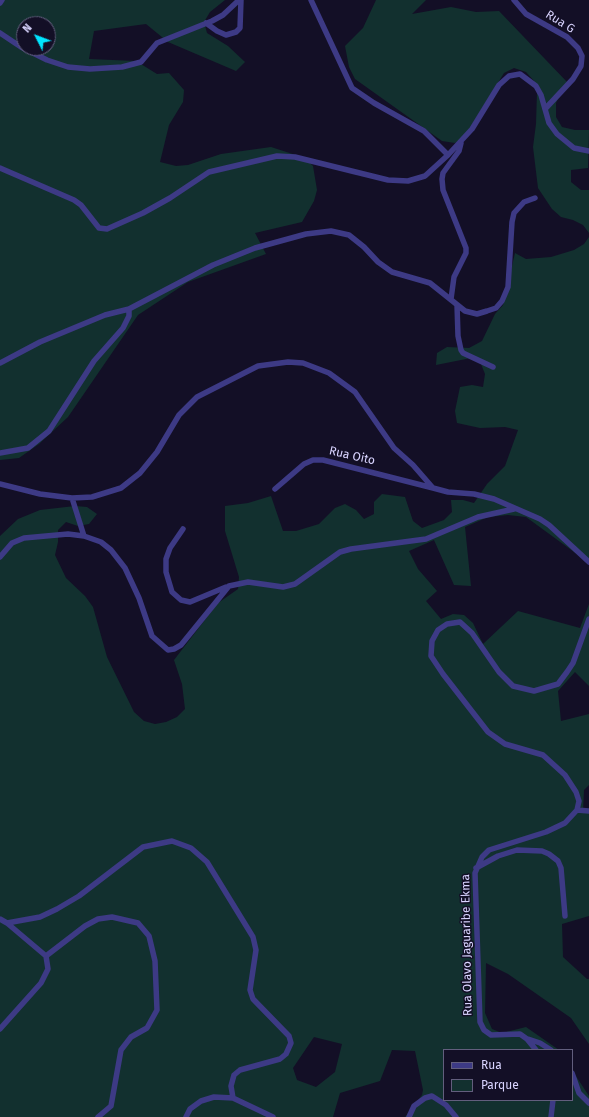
<!DOCTYPE html>
<html>
<head>
<meta charset="utf-8">
<style>
  body { margin:0 }
  #map { position:relative; width:589px; height:1117px; overflow:hidden; background:#130f26; font-family:"Fira Sans",sans-serif }
  canvas { display:block }
  .legend { position:absolute; left:443px; top:1049px; width:130px; height:52px; box-sizing:border-box; background:#130f26; border:1px solid #625e7d; margin:0; padding:5px 7px; list-style:none; font-size:12px; color:#d9d4ff }
  .legend li { display:flex; align-items:center; gap:8px; height:20px }
  .legend b { width:20px; border:1px solid #625e7d }
  .north { position:absolute; left:16px; top:16px; width:40px; height:40px; box-sizing:border-box; background:#130f26; border:1px solid #625e7d; border-radius:50%; rotate:312deg; font-size:11px; font-weight:700; line-height:16px; text-align:center; color:#d9d4ff }
  .north::after { content:''; display:block; margin:auto; width:14px; height:18px; background:#00e5ff; clip-path:polygon(50% 0,100% 100%,50% 72%,0 100%) }
</style>
</head>
<body>
<div id="map">
<canvas width="589" height="1117"></canvas>
<ul class="legend">
<li><b style="height:5px;background:#3d3a85"></b>Rua</li>
<li><b style="height:11px;background:#12302f"></b>Parque</li>
</ul>
<div class="north">N</div>
</div>
<script>
const g = document.querySelector('canvas').getContext('2d');
g.lineJoin = 'round';
function paint(path, color) {
  g.fillStyle = color;
  g.fill(path, 'evenodd');
}
function shape(rows) {
  const path = new Path2D();
  for (const r of rows) {
    path.moveTo(r[0], r[1]);
    for (let i = 2; i < r.length; i += 2) path.lineTo(r[i], r[i + 1]);
  }
  return path;
}
function trace(path, color, width, dash) {
  g.strokeStyle = color;
  g.lineWidth = width;
  g.lineCap = dash ? 'butt' : 'round';
  g.setLineDash(dash || []);
  g.stroke(path);
}
function label(font, color, halo, rows, align = 'center') {
  g.font = font + ' "Fira Sans",sans-serif';
  g.lineWidth = 3;
  g.setLineDash([]);
  g.textBaseline = 'middle';
  g.strokeStyle = halo;
  g.fillStyle = color;
  for (const [text, x, y, turn = 0] of rows) {
    g.save();
    g.translate(x, y);
    g.rotate((+turn || 0) * Math.PI / 180);
    g.textAlign = isNaN(turn) ? turn : align;
    if (halo) g.strokeText(text, 0, 0);
    g.fillText(text, 0, 0);
    g.restore();
  }
}
const green = shape([
  [0,0,225,0,210,12,204,22,207,33,228,46,245,62,236,71,168,42,146,24,94,31,89,59,136,61,157,74,169,73,184,90,183,102,169,125,160,162,176,166,188,165,221,154,271,147,305,158,313,166,317,190,314,201,302,222,255,233,266,254,188,282,138,315,68,417,39,444,19,458,0,460],
  [24,24,48,24,48,48,24,48],
  [376,0,426,0,412,14,451,7,476,12,499,11,568,83,561,93,556,103,556,117,562,127,575,130,589,130,588,168,571,170,571,182,581,190,589,190,589,233,583,225,573,220,561,217,552,209,538,188,533,147,536,124,537,92,534,81,526,72,514,68,504,73,465,136,455,143,442,141,355,79,349,67,345,46,363,28],
  [589,237,589,563,526,517,508,515,488,517,465,527,471,586,454,585,434,540,409,551,418,569,437,591,426,601,441,619,453,614,464,615,473,623,483,644,518,611,580,628,589,604,589,686,575,672,558,691,561,721,589,714,589,785,584,790,583,812,589,813,589,916,562,924,563,957,587,979,589,979,589,1044,571,1018,508,974,486,963,485,1013,492,1029,502,1033,526,1027,559,1050,444,1050,444,1100,572,1100,572,1070,589,1096,589,1117,405,1117,422,1095,423,1090,415,1051,392,1050,380,1081,340,1093,333,1117,0,1117,0,536,18,519,40,510,75,506,87,507,97,514,89,524,78,526,66,522,58,530,58,542,55,555,66,578,85,596,93,607,107,657,134,712,144,721,155,724,166,722,177,717,185,709,182,684,174,660,218,603,238,589,239,577,225,531,225,506,248,503,271,496,283,531,296,531,319,524,335,508,345,504,356,510,364,519,374,514,374,502,382,494,405,497,413,521,422,528,444,520,452,512,451,500,463,500,474,503,487,484,505,466,518,430,505,427,480,428,457,423,455,411,460,387,472,385,483,387,485,374,481,364,471,358,436,365,437,353,447,347,469,348,482,341,495,314,503,305,515,253,526,259,551,257,574,250,584,244],
  [314,1037,342,1044,335,1072,316,1087,297,1080,293,1068]
]);
const street = shape([
  [311,0,352,88,374,103,424,131,448,155],
  [514,0,526,14,567,37,578,48,582,56,581,66,573,79,545,109],
  [0,3,2,0],
  [206,23,217,31,226,35,236,32,240,28,241,0],
  [0,33,21,47,47,60,68,67,90,69,122,67,141,62,157,43,212,21,223,15,239,0],
  [0,168,74,200,81,205,99,228,107,229,143,213,170,198,209,172,277,156,295,157,388,180,408,181,425,176,448,155,472,129,499,85,509,76,520,74,536,86,541,95,549,123,557,134,574,148,589,151],
  [451,299,454,277,466,253,466,248,443,190,442,179,443,173,459,151,461,143],
  [457,305,458,336,461,350,463,353,493,367],
  [0,363,40,342,105,315,129,309,213,265,255,248,306,234,331,231,349,235,364,247,378,262,392,272,430,283,465,311,477,314,487,311,496,308,502,301,508,287,512,222,514,213,524,202,535,198],
  [0,453,28,448,49,431,94,361,123,328,129,316,129,309],
  [0,484,40,494,72,498,92,497,121,488,140,473,157,452,179,415,197,397,258,366,288,362,303,363,329,373,355,392,394,448,413,465,433,488,448,492,474,494,494,499,540,519,549,525,589,562],
  [275,489,304,464,313,460,323,460,433,488],
  [72,498,84,536],
  [183,529,170,548,166,559,166,572,172,592,181,600,190,602,226,587],
  [0,557,12,543,24,538,68,534,84,536,101,542,111,550,125,568,139,598,152,636,168,650,174,649,181,645,229,586,248,582,283,587,295,584,340,552,351,549,426,539,478,517,514,509],
  [577,810,589,811],
  [476,868,498,856,517,850,542,851,549,854,558,861,561,868,565,916],
  [0,919,7,923,46,956,48,969,41,983,0,1029],
  [7,923,40,917,57,909,79,896,143,847,172,841,191,848,207,862,253,937,256,950,250,990,253,999,289,1036,291,1043,286,1054,280,1059,240,1070,234,1075,231,1086,233,1098],
  [46,956,85,926,98,919,112,917,138,923,149,936,155,961,157,1010,147,1028,131,1037,121,1050,111,1106,98,1117],
  [528,1039,540,1043,551,1050],
  [536,1050,527,1039,520,1034,491,1035,484,1030,480,1022,475,873,482,857,489,850,546,832,565,823,577,810,579,801,576,792,565,775,543,755,505,744,488,732,443,674,431,656,432,641,438,630,447,624,460,622,472,633,499,672,513,686,534,691,558,684,567,672,573,663,589,619],
  [572,1073,579,1093,589,1103],
  [186,1117,190,1109,201,1101,214,1097,233,1098,273,1117],
  [409,1117,414,1106,425,1098,432,1096,446,1105,456,1117],
  [551,1117,553,1100]
]);
const streetNames = [
  ["Rua G",560,22,32],
  ["Rua Oito",352,456,13],
  ["Rua Olavo Jaguaribe Ekma",467,945,-91]
];
paint(green, '#12302f');
trace(street, '#3d3a85', 5.5);
label('12px', '#d9d4ff', '#130f26', streetNames);
</script>
</body>
</html>
